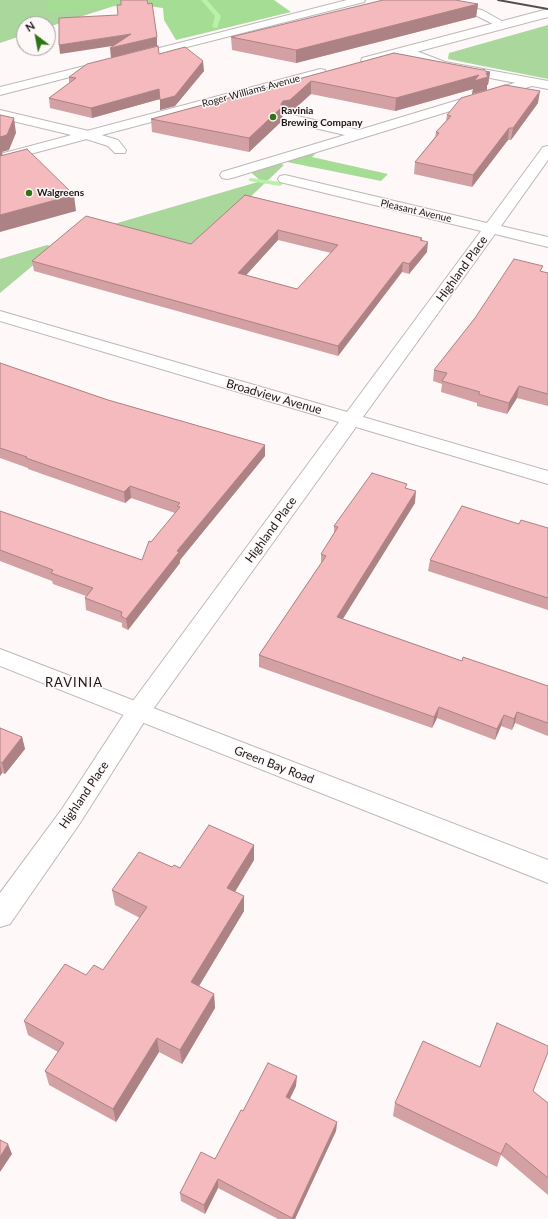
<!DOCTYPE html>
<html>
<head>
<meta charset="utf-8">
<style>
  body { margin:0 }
  #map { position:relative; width:548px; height:1219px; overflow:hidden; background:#fff8f9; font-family:Lato,sans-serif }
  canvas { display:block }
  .north { position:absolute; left:16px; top:16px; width:40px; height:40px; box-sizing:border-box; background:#fff8f9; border:1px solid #a39e9e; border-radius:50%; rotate:328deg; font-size:11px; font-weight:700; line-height:16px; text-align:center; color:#181616 }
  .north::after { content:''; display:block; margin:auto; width:14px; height:18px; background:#2f7515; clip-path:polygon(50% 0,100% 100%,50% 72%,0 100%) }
</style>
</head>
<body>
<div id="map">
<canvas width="548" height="1219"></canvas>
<div class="north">N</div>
</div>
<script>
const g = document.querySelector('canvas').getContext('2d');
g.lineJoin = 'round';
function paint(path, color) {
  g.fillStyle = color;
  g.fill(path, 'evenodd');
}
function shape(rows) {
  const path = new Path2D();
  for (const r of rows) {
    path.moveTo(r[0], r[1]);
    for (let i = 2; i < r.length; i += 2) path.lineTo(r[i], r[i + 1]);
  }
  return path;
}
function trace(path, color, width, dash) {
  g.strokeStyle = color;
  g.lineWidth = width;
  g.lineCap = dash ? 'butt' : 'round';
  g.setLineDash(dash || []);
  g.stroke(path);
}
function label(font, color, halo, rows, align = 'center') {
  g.font = font + ' Lato,sans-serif';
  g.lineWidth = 3;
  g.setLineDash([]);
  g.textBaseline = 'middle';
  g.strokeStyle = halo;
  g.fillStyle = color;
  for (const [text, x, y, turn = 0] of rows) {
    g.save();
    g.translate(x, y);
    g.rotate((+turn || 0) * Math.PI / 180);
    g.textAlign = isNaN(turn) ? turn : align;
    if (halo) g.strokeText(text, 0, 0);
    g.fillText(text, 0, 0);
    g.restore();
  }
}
const green = shape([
  [0,0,133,0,48,27,48,24,24,24,24,35,0,43],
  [548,25,548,79,448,59,449,53],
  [274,162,284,165,191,253,97,229,261,181,248,170],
  [47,245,55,247,0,293,0,259]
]);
const forest = shape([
  [47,0,274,0,291,12,176,40,164,20,163,8,132,4,48,13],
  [321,148,312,157,388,174,381,181,287,162]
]);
const stream = shape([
  [201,0,207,0,221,16,217,28,212,27,215,16,201,0],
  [251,178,280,182,283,184,280,186,249,181,249,179,251,178]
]);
const service = shape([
  [347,0,365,0,364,2,132,61,126,58,128,56,347,0],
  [450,4,482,10,509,25,507,27,499,27,475,15,446,9,445,7,450,4],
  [101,62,105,64,107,66,105,68,0,95,0,87,101,62],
  [531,78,535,79,537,82,535,85,232,178,227,179,222,178,220,175,222,172,345,135,284,121,282,118,284,115,288,114,359,130,531,78],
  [88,131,118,140,126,150,125,153,115,153,108,146,83,138,82,135,88,131]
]);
const minor = shape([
  [406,47,445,62,548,81,548,89,437,68,402,54,400,51,402,48,406,47],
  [0,110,93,132,95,135,93,138,88,139,0,118,0,110],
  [548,146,548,160,501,226,548,237,548,247,495,234,363,417,548,471,548,484,356,427,146,719,80,823,10,924,0,927,0,893,62,809,130,705,339,422,0,321,0,311,347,412,481,231,280,182,278,179,280,176,285,175,487,223,543,147,548,146]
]);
const tertiary = shape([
  [548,9,548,17,367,65,361,61,362,58,548,9],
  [320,69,325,70,326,73,325,76,0,162,0,154,320,69]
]);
const secondary = shape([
  [0,649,548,860,548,883,0,666,0,649]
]);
const rail = shape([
  [498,0,548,9]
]);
const wall = shape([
  [478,4,476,17,296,63,232,50,231,37],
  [394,53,490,72,488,85,487,85,487,90,472,94,473,89,395,111,311,94,290,113,283,114,282,115,282,121,249,152,152,132,151,119],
  [159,54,204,71,175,106,160,110,160,99,92,118,50,108,49,98,69,83,69,77],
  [538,103,511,140,508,140,472,187,414,174,415,162,435,137,436,132,446,121,447,115],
  [245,195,422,238,422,240,427,252,409,274,402,272,338,356,34,271,32,261,191,244],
  [278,240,331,253,297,289,246,275],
  [542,272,548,273,548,406,517,398,507,414,477,406,477,403,441,392,442,384,433,381,434,370,475,318],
  [0,363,108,400,265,445,265,456,180,560,180,563,128,630,122,627,122,623,86,610,85,598,86,596,53,584,52,581,0,561,0,511,142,560,151,542,175,513,131,498,125,503,28,469,28,468,0,458],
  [407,488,415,503,343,619,462,661,548,686,548,736,515,723,512,730,501,726,495,740,437,718,432,728,259,667,259,655,321,563,321,554,334,533,334,526],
  [519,524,548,528,548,610,428,571,430,560],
  [0,728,22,737,25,749,5,774,2,773,0,776],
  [254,845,254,860,235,892,244,896,244,911,199,986,214,994,215,1008,182,1064,159,1052,116,1122,49,1085,45,1071,58,1052,28,1035,24,1021,86,975,103,970,140,918,115,905,112,890,172,867,180,868],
  [296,1086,289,1099,337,1122,336,1131,295,1219,278,1219,218,1188,205,1214,181,1201,180,1193,215,1159,243,1111],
  [533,1092,548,1103,548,1195,501,1155,497,1167,393,1116,395,1103]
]);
const shadedWall = shape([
  [478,4,476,17,296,63,296,50],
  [131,34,132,43,60,54,59,45],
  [157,37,157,46,111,58,110,48],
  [203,61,204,71,175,106,160,110,160,100],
  [490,72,488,85,487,85,487,90,472,94,473,89,395,111,396,98],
  [311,81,311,94,290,113,283,114,282,115,282,121,249,152,249,138,281,104,283,101],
  [159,89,160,99,92,118,91,108],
  [540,91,538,103,511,140,513,128],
  [14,118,16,133,9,150,2,152,4,163,0,171,0,137],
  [509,128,508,140,472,187,473,175],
  [74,195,76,211,0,232,0,215],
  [278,230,278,240,239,283,238,273],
  [428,242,427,252,409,274,409,264],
  [403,262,402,272,338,356,338,346],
  [519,386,517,398,507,414,509,403],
  [265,445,265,456,180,560,180,563,128,630,126,619,177,551],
  [130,486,131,498,125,503,124,492],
  [416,491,415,503,337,628,337,617],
  [439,707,437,718,432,728,434,717],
  [517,712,515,723,512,730,514,719],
  [504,715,501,726,495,740,497,729],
  [22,737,25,749,5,774,2,763],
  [0,764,2,773,0,776],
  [254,845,254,860,228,903,227,888],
  [244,896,244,911,193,996,191,982],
  [214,994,215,1008,182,1064,180,1050],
  [157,1038,159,1052,116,1122,113,1109],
  [297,1076,296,1086,286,1107,286,1097],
  [337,1122,336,1131,295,1219,292,1219],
  [8,1144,12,1154,0,1172,0,1157],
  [218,1179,218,1188,205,1214,204,1205]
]);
const building = shape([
  [121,0,147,0,148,4,152,3,157,37,110,48,131,34,59,45,59,18,118,15,117,5,121,5,121,0],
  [383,0,455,0,478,4,296,50,231,37,383,0],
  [158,46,159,54,185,47,203,61,175,96,160,100,159,89,91,108,49,98,76,78,69,77,87,64,158,46],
  [394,53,483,70,484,69,485,71,490,72,486,73,488,77,474,81,479,75,396,98,311,81,290,100,283,101,281,104,282,107,249,138,151,119,394,53],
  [505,85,540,91,513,128,509,128,473,175,415,162,439,133,436,132,451,116,447,115,461,98,505,85],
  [0,115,14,118,7,135,0,137,0,115],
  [27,149,74,195,0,215,0,156,27,149],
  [245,195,422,238,420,240,428,242,409,264,403,262,338,346,32,261,86,216,191,244,245,195],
  [278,230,338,245,297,289,238,273,278,230],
  [514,259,543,266,540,271,548,273,548,394,519,386,509,403,478,394,480,392,442,381,447,373,434,370,475,318,514,259],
  [0,363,108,400,265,445,177,551,179,552,126,619,121,616,122,612,85,598,93,588,51,573,53,570,0,550,0,511,142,560,149,541,151,542,180,507,177,506,180,503,130,486,124,492,26,458,27,457,0,448,0,363],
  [372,473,407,484,405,488,416,491,337,617,462,661,463,657,548,686,548,723,517,712,514,719,504,715,497,729,439,707,434,717,259,655,326,556,321,554,338,527,334,526,372,473],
  [462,506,519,524,521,520,548,528,548,598,430,560,462,506],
  [0,728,22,737,2,763,0,762,0,728],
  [209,825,254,845,227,888,244,896,191,982,214,994,180,1050,157,1038,113,1109,45,1071,64,1043,24,1021,65,964,86,975,94,965,103,970,147,907,112,890,139,852,172,867,174,865,180,868,209,825],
  [497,1023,548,1046,548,1052,533,1091,548,1103,548,1178,506,1143,501,1154,395,1103,423,1041,480,1067,497,1023],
  [268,1063,297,1076,286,1097,337,1122,292,1218,218,1179,204,1205,180,1193,201,1152,215,1159,241,1110,243,1111,268,1063],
  [0,1140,8,1144,0,1157,0,1140]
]);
const markers = [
  [273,117,4,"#2f7515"],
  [29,193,4,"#2f7515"]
];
const farStreetnames = [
  ["Roger Williams Avenue",251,91,-15],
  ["Pleasant Avenue",416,211,13]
];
const farPoinames = [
  ["Ravinia",281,111],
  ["Brewing Company",281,123],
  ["Walgreens",37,193]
];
const streetNames = [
  ["Highland Place",462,269,-54],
  ["Broadview Avenue",274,397,16],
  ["Highland Place",271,530,-54],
  ["Green Bay Road",274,765,21],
  ["Highland Place",84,795,-56]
];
const neighbourhoodNames = [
  ["RAVINIA",74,683]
];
paint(green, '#a9d79c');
paint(forest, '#a5dd95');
paint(stream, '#b8f2a8');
trace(service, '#beb6b7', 2);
trace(minor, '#beb6b7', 2);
trace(tertiary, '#beb6b7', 2);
trace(secondary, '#beb6b7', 2);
paint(service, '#fff');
paint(minor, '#fff');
paint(tertiary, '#fff');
paint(secondary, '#fff');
trace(rail, '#535050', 2);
paint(wall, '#d3a0a3');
paint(shadedWall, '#ac8285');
paint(building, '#f5babe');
trace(building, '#ac8285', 1);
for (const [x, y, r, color] of markers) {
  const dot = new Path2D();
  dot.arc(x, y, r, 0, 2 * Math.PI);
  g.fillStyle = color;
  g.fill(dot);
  trace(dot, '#fff8f9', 1.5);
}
label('10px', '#181616', '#fff8f9', farStreetnames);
label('bold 10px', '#181616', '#fff8f9', farPoinames, 'left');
label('12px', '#181616', '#fff8f9', streetNames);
g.letterSpacing = '1px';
label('13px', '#181616', '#fff8f9', neighbourhoodNames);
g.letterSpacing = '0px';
</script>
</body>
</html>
